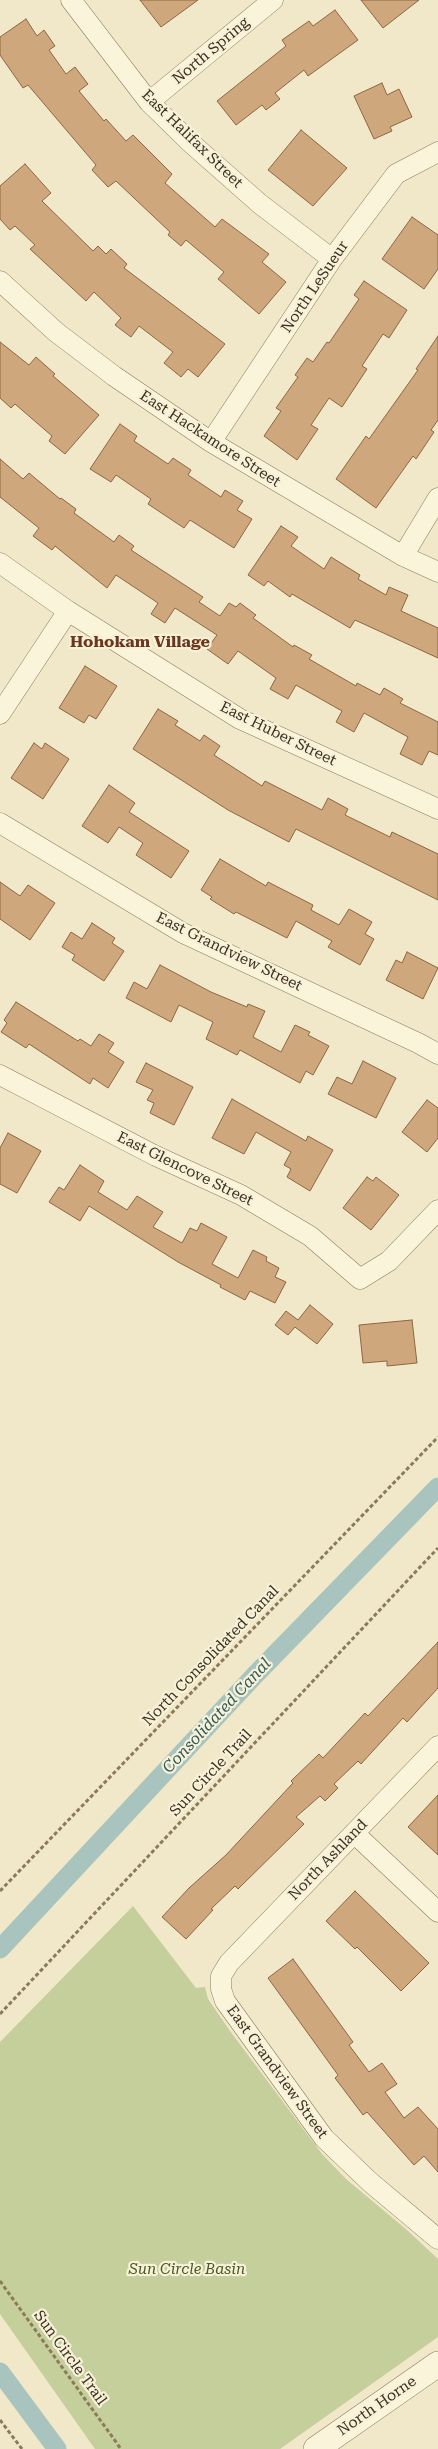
<!DOCTYPE html>
<html>
<head>
<meta charset="utf-8">
<style>
  body { margin:0 }
  canvas { display:block; background:#f0e8c8 }
</style>
</head>
<body>
<canvas width="438" height="2449"></canvas>
<script>
const g = document.querySelector('canvas').getContext('2d');
g.lineJoin = 'round';
function paint(path, color) {
  g.fillStyle = color;
  g.fill(path, 'evenodd');
}
function shape(rows) {
  const path = new Path2D();
  for (const r of rows) {
    path.moveTo(r[0], r[1]);
    for (let i = 2; i < r.length; i += 2) path.lineTo(r[i], r[i + 1]);
  }
  return path;
}
function trace(path, color, width, dash) {
  g.strokeStyle = color;
  g.lineWidth = width;
  g.lineCap = dash ? 'butt' : 'round';
  g.setLineDash(dash || []);
  g.stroke(path);
}
function label(font, color, halo, rows, align = 'center') {
  g.font = font + ' "Roboto Serif",serif';
  g.lineWidth = 4.5;
  g.setLineDash([]);
  g.textBaseline = 'middle';
  g.strokeStyle = halo;
  g.fillStyle = color;
  for (const [text, x, y, turn = 0] of rows) {
    g.save();
    g.translate(x, y);
    g.rotate((+turn || 0) * Math.PI / 180);
    g.textAlign = isNaN(turn) ? turn : align;
    if (halo) g.strokeText(text, 0, 0);
    g.fillText(text, 0, 0);
    g.restore();
  }
}
const green = shape([
  [133,1906,196,1988,205,1987,208,1999,230,2031,322,2154,346,2179,407,2230,438,2259,438,2337,280,2449,95,2449,0,2314,0,2042]
]);
const canal = shape([
  [0,1949,255,1675,438,1487],
  [0,2372,57,2449]
]);
const building = shape([
  [140,0,198,0,161,27,140,0],
  [361,0,419,0,383,28,361,0],
  [335,10,358,40,308,76,304,70,275,93,280,99,266,110,262,105,236,125,217,101,286,46,282,40,309,21,313,26,335,10],
  [26,19,37,36,44,30,55,46,49,50,66,74,75,67,88,84,79,91,104,121,106,119,126,141,133,135,172,174,165,183,215,227,222,219,269,254,262,262,286,282,259,314,218,279,224,272,186,240,181,246,168,235,170,232,116,181,108,187,92,170,96,165,28,85,23,88,0,55,0,37,26,19],
  [382,83,387,95,399,89,412,117,390,127,392,131,374,139,354,96,382,83],
  [301,130,347,168,313,206,268,170,301,130],
  [25,164,51,193,42,201,93,251,98,246,106,254,111,249,127,264,124,268,225,344,198,377,188,369,181,377,164,363,173,352,139,326,131,337,115,325,121,318,94,292,86,301,30,249,35,245,15,226,10,230,0,219,0,186,25,164],
  [412,217,438,235,438,269,424,289,382,259,412,217],
  [364,281,407,310,389,338,383,334,362,366,367,369,342,407,329,398,311,425,318,429,297,460,264,436,281,411,276,408,298,377,295,375,307,358,313,362,327,342,329,343,359,299,354,295,364,281],
  [438,336,438,420,431,430,434,432,416,459,413,456,376,508,336,479,366,436,369,439,418,370,416,369,438,336],
  [0,342,29,365,36,357,55,374,53,376,99,415,65,454,49,441,52,436,15,404,11,408,0,398,0,342],
  [120,424,137,436,134,441,168,464,173,458,191,470,188,475,221,497,225,490,243,501,237,510,252,519,234,548,190,520,184,528,148,504,151,499,116,475,111,482,90,469,120,424],
  [0,459,23,479,29,473,60,499,61,498,76,509,74,513,114,542,119,535,134,546,131,550,203,597,199,602,220,616,229,603,236,607,240,603,256,615,253,618,293,647,294,645,312,655,309,659,356,686,357,683,380,695,384,688,403,699,400,703,438,722,438,755,429,751,422,765,400,754,408,737,364,713,354,732,336,722,342,711,296,685,288,699,270,689,276,678,238,651,228,664,207,649,217,635,175,608,165,623,151,614,158,603,116,575,107,588,55,546,52,550,33,536,39,528,0,497,0,459],
  [281,526,298,537,291,546,324,569,331,557,360,575,358,579,386,595,389,587,408,595,401,611,438,628,438,658,355,620,350,628,292,594,290,597,268,581,264,586,248,575,281,526],
  [85,666,117,686,96,719,89,715,84,723,59,708,85,666],
  [158,709,178,721,175,725,200,741,204,735,220,746,214,755,262,786,265,781,322,810,328,798,348,809,345,815,390,837,392,832,438,854,438,900,296,829,289,842,228,810,133,749,158,709],
  [34,743,42,749,45,743,69,759,43,799,11,778,34,743],
  [109,785,135,803,129,812,189,851,171,878,136,855,143,843,119,827,108,843,82,826,109,785],
  [220,859,266,886,268,882,313,905,311,910,339,925,349,909,372,922,365,934,374,939,360,965,328,947,332,941,296,921,287,938,236,912,234,914,210,899,212,897,201,890,220,859],
  [0,882,20,896,28,885,55,903,30,940,0,919,0,882],
  [92,923,115,938,112,943,124,951,104,981,72,960,75,955,62,947,71,932,82,939,92,923],
  [407,952,438,968,423,999,386,980,396,960,402,963,407,952],
  [160,965,211,992,247,1007,248,1004,265,1011,253,1037,281,1052,295,1025,310,1032,308,1035,329,1046,313,1075,306,1071,300,1083,240,1050,237,1055,206,1039,213,1022,179,1005,171,1022,126,998,134,982,147,989,160,965],
  [16,1002,78,1041,80,1039,91,1046,99,1034,114,1043,108,1052,124,1062,108,1088,93,1078,90,1084,29,1044,26,1048,1,1032,7,1023,4,1020,16,1002],
  [363,1061,396,1078,376,1118,328,1094,337,1077,352,1084,363,1061],
  [146,1063,193,1087,174,1125,150,1113,154,1103,147,1100,153,1090,136,1082,146,1063],
  [232,1099,306,1141,308,1136,333,1150,310,1191,287,1177,291,1169,284,1165,291,1152,256,1132,244,1154,212,1138,232,1099],
  [427,1100,438,1108,438,1138,427,1152,402,1132,427,1100],
  [8,1133,41,1151,17,1193,0,1184,0,1148,8,1133],
  [80,1165,104,1181,98,1192,127,1210,137,1196,163,1212,153,1227,182,1243,190,1228,197,1231,201,1223,227,1237,212,1264,238,1278,253,1250,267,1257,266,1261,279,1268,275,1277,286,1282,275,1303,250,1291,245,1300,220,1287,221,1285,178,1262,89,1206,80,1221,49,1202,59,1187,64,1190,80,1165],
  [367,1177,373,1181,376,1177,399,1195,371,1230,343,1208,367,1177],
  [310,1305,333,1324,317,1344,295,1327,288,1335,275,1325,286,1311,298,1320,310,1305],
  [412,1320,417,1363,387,1366,387,1361,363,1363,359,1325,412,1320],
  [438,1642,438,1688,407,1722,403,1718,361,1764,358,1761,334,1784,338,1788,325,1801,320,1796,296,1817,304,1824,238,1889,235,1886,211,1909,213,1910,186,1939,162,1917,189,1888,226,1855,293,1783,291,1781,319,1754,323,1758,365,1713,368,1716,438,1642],
  [438,1795,438,1855,408,1827,438,1795],
  [355,1891,429,1963,401,1991,357,1947,355,1949,326,1921,355,1891],
  [293,1959,353,2042,349,2045,369,2072,382,2063,397,2084,385,2092,404,2118,418,2107,438,2129,438,2172,424,2156,414,2165,367,2112,363,2115,335,2078,338,2075,268,1978,293,1959]
]);
const path = shape([
  [0,1891,438,1437],
  [0,2014,438,1548],
  [0,2281,121,2449],
  [0,2420,22,2449]
]);
const minor = shape([
  [71,0,149,102,192,144,260,204,332,259],
  [149,102,273,0],
  [0,281,56,332,114,376,211,442,403,556,438,572],
  [211,442,332,259,396,174,438,152],
  [403,556,438,498],
  [0,563,68,611,240,719,438,809],
  [0,714,68,611],
  [0,823,183,933,418,1043,438,1054],
  [0,1075,156,1156,241,1195,310,1236,360,1279,389,1261,438,1210],
  [438,1746,229,1963,221,1976,221,1989,225,2001,324,2138,370,2182,438,2239],
  [354,1833,438,1912]
]);
const tertiary = shape([
  [316,2449,438,2364]
]);
const streetNames = [
  ["North Spring",211,51,-40],
  ["East Halifax Street",192,139,44],
  ["North LeSueur",315,287,-56],
  ["East Hackamore Street",210,439,33],
  ["East Huber Street",278,734,26],
  ["East Grandview Street",229,952,26],
  ["East Glencove Street",185,1169,26],
  ["North Consolidated Canal",211,1656,-46],
  ["Sun Circle Trail",211,1773,-47],
  ["North Ashland",328,1860,-46],
  ["East Grandview Street",277,2072,54],
  ["Sun Circle Trail",70,2358,54],
  ["North Horne",377,2406,-35]
];
const parkNames = [
  ["Sun Circle Basin",187,2270]
];
const neighbourhoodNames = [
  ["Hohokam Village",140,642]
];
const waterNames = [
  ["Consolidated Canal",217,1716,-47]
];
paint(green, '#c4cf9b');
trace(canal, '#a9c4be', 19);
paint(building, '#cfa77d');
trace(building, '#8d6641', 1);
trace(minor, '#8d7a5c', 21);
trace(tertiary, '#8d7a5c', 26);
trace(path, '#8d7a5c', 3, [4, 2.5]);
trace(minor, '#faf4db', 20);
trace(tertiary, '#faf4db', 25);
label('15px', '#3d3020', '#f7f1d8', streetNames);
label('italic 15px', '#485a26', '#f7f1d8', parkNames);
label('bold 16px', '#6b351e', '#f7f1d8', neighbourhoodNames);
label('italic 16px', '#2f5b5d', '#f7f1d8', waterNames);
</script>
</body>
</html>
